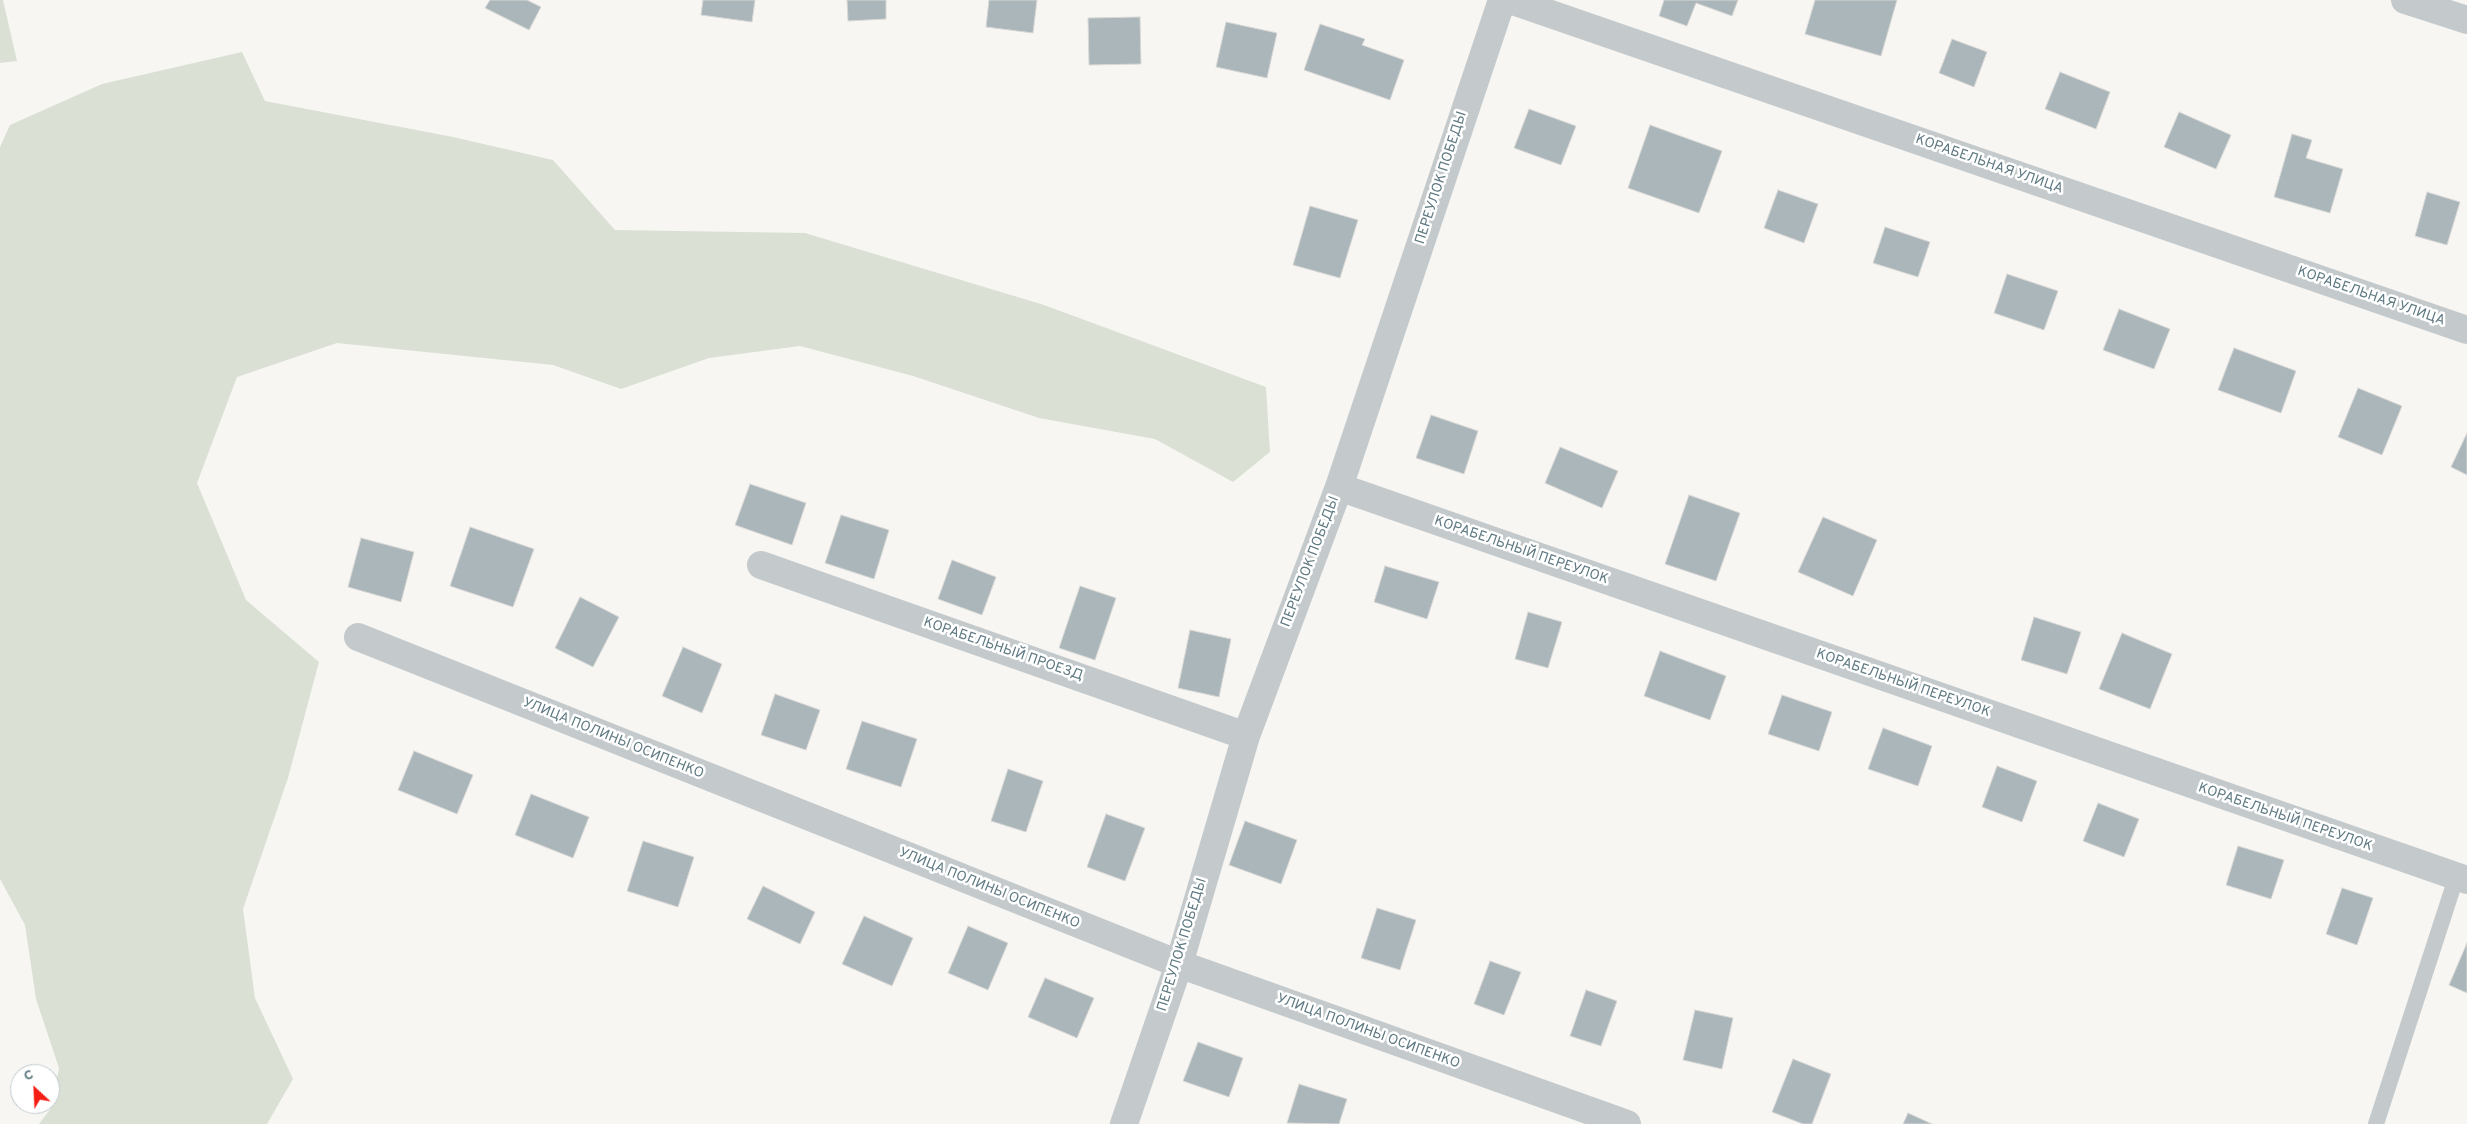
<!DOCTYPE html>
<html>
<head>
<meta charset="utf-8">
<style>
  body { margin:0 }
  #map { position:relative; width:2467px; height:1124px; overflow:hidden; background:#f7f6f3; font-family:Overpass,sans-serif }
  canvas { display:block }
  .north { position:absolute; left:10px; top:1064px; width:50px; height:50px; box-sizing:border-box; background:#fff; border:1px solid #bfc9cd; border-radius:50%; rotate:335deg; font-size:14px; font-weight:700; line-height:20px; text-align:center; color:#5f7982 }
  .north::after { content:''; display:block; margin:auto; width:18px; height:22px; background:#f51f15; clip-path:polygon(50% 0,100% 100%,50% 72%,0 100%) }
</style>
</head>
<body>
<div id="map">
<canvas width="2467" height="1124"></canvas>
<div class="north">С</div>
</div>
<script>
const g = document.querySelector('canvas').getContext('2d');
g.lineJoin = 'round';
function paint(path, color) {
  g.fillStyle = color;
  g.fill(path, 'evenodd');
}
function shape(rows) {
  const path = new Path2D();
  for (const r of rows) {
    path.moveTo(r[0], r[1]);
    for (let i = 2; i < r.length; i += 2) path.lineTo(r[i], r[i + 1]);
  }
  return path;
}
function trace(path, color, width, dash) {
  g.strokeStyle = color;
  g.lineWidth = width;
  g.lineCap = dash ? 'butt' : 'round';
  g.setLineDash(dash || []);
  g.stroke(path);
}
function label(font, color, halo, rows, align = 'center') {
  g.font = font + ' Overpass,sans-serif';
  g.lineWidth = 5;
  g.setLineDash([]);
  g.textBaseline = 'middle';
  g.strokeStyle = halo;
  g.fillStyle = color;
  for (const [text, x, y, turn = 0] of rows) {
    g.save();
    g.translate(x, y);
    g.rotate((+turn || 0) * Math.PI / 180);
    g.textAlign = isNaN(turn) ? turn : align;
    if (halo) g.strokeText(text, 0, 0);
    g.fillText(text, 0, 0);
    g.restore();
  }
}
const green = shape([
  [0,0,3,0,17,61,0,63],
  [242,52,265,101,453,137,553,160,615,230,805,233,1044,305,1266,387,1270,452,1233,482,1155,439,1039,418,913,376,800,346,709,358,621,389,553,365,337,343,237,377,197,483,246,600,319,662,288,778,243,909,255,998,293,1079,267,1124,39,1124,51,1108,59,1068,36,999,25,925,0,879,0,147,10,125,102,84]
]);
const building = shape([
  [490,0,527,0,541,7,529,30,485,8,490,0],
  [703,0,755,0,752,22,701,15,703,0],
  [847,0,886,0,886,19,848,21,847,0],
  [989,0,1037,0,1033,33,986,27,989,0],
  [1664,0,1738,0,1732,16,1696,3,1687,26,1659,16,1664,0],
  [1815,0,1897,0,1881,56,1805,34,1815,0],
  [1140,17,1141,64,1089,65,1088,18,1140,17],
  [1226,22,1277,33,1267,78,1216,67,1226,22],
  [1320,24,1365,39,1362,45,1404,60,1390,100,1304,70,1320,24],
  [1952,39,1987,52,1974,87,1939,73,1952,39],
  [2060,72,2110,92,2096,129,2045,109,2060,72],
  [1529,109,1576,126,1561,165,1514,148,1529,109],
  [2179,112,2231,135,2216,169,2164,147,2179,112],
  [1650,125,1722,151,1699,213,1628,188,1650,125],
  [2292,134,2312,140,2306,158,2343,169,2330,213,2274,197,2292,134],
  [1778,190,1818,204,1804,243,1764,228,1778,190],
  [2427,192,2460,202,2447,245,2415,236,2427,192],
  [1310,206,1358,220,1340,278,1293,265,1310,206],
  [1885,227,1930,242,1918,277,1873,263,1885,227],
  [2007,274,2058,291,2044,330,1994,313,2007,274],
  [2119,309,2170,329,2154,369,2103,350,2119,309],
  [2234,348,2296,371,2281,413,2218,390,2234,348],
  [2358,388,2402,406,2382,455,2338,437,2358,388],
  [1431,415,1478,431,1464,474,1416,458,1431,415],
  [2467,433,2467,475,2451,467,2467,433],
  [1560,447,1618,471,1602,508,1545,483,1560,447],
  [750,484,806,503,792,545,735,525,750,484],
  [1689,495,1740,513,1716,581,1665,564,1689,495],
  [841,515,889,530,874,579,825,563,841,515],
  [1823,517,1877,540,1853,596,1798,572,1823,517],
  [470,527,534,549,513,607,450,586,470,527],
  [361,538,414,552,401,602,348,587,361,538],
  [952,560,996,577,982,615,938,599,952,560],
  [1385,566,1439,582,1427,619,1374,602,1385,566],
  [1080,586,1116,598,1095,660,1059,648,1080,586],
  [580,597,619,617,593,667,555,648,580,597],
  [1528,612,1562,622,1548,668,1515,659,1528,612],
  [2034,617,2081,632,2067,674,2021,660,2034,617],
  [1190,630,1231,639,1219,697,1178,688,1190,630],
  [2122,633,2172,654,2150,709,2099,689,2122,633],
  [683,647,722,664,702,713,662,696,683,647],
  [1660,651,1726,676,1710,720,1644,696,1660,651],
  [775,694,820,710,806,750,761,735,775,694],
  [1782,695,1832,712,1819,751,1768,734,1782,695],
  [862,721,917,739,901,787,846,769,862,721],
  [1883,728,1932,746,1918,786,1868,769,1883,728],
  [414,751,473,775,457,814,398,790,414,751],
  [1997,766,2037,781,2022,822,1982,807,1997,766],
  [1008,769,1043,781,1026,832,991,821,1008,769],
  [531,794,589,817,573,858,515,835,531,794],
  [2098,803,2139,819,2124,857,2083,841,2098,803],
  [1106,814,1145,828,1125,881,1087,867,1106,814],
  [1245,821,1297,840,1281,884,1229,865,1245,821],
  [643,841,694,857,678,907,627,891,643,841],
  [2238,846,2284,860,2271,899,2226,885,2238,846],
  [763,886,815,912,800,944,747,919,763,886],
  [2342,888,2373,898,2357,945,2326,934,2342,888],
  [1377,908,1416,920,1400,970,1361,958,1377,908],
  [864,916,913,938,892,986,842,964,864,916],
  [968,926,1008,943,988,990,948,973,968,926],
  [2467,943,2467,993,2449,985,2467,943],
  [1490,961,1521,972,1504,1015,1474,1004,1490,961],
  [1045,978,1094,998,1077,1038,1028,1017,1045,978],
  [1586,990,1617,1001,1601,1046,1570,1036,1586,990],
  [1695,1010,1733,1018,1722,1069,1683,1060,1695,1010],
  [1198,1042,1243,1058,1229,1097,1183,1081,1198,1042],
  [1793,1059,1831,1074,1812,1124,1803,1124,1772,1112,1793,1059],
  [1299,1084,1347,1099,1339,1124,1287,1123,1299,1084],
  [1908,1113,1932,1124,1903,1124,1908,1113]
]);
const service = shape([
  [2376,1124,2456,878]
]);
const minor = shape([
  [1510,0,2467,330],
  [2405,0,2467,20],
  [1339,487,2467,880],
  [761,565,1246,736],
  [358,637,1179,964,1627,1124],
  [1124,1124,1179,964,1246,736,1339,487,1502,0]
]);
const streetNames = [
  ["КОРАБЕЛЬНАЯ УЛИЦА",1989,165,19],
  ["ПЕРЕУЛОК ПОБЕДЫ",1442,178,-72],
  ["КОРАБЕЛЬНАЯ УЛИЦА",2371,297,19],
  ["КОРАБЕЛЬНЫЙ ПЕРЕУЛОК",1521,551,19],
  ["ПЕРЕУЛОК ПОБЕДЫ",1311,562,-69],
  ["КОРАБЕЛЬНЫЙ ПРОЕЗД",1003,650,19],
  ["КОРАБЕЛЬНЫЙ ПЕРЕУЛОК",1903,684,19],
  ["УЛИЦА ПОЛИНЫ ОСИПЕНКО",613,739,22],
  ["КОРАБЕЛЬНЫЙ ПЕРЕУЛОК",2285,818,19],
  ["УЛИЦА ПОЛИНЫ ОСИПЕНКО",989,889,22],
  ["ПЕРЕУЛОК ПОБЕДЫ",1183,945,-73],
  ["УЛИЦА ПОЛИНЫ ОСИПЕНКО",1368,1032,20]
];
paint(green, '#dae0d4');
paint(building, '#aab6ba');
trace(building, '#d9d8d6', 1);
trace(service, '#c4cacc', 16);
trace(minor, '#c4cacc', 28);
label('14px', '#5f7982', '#fff', streetNames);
</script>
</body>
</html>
